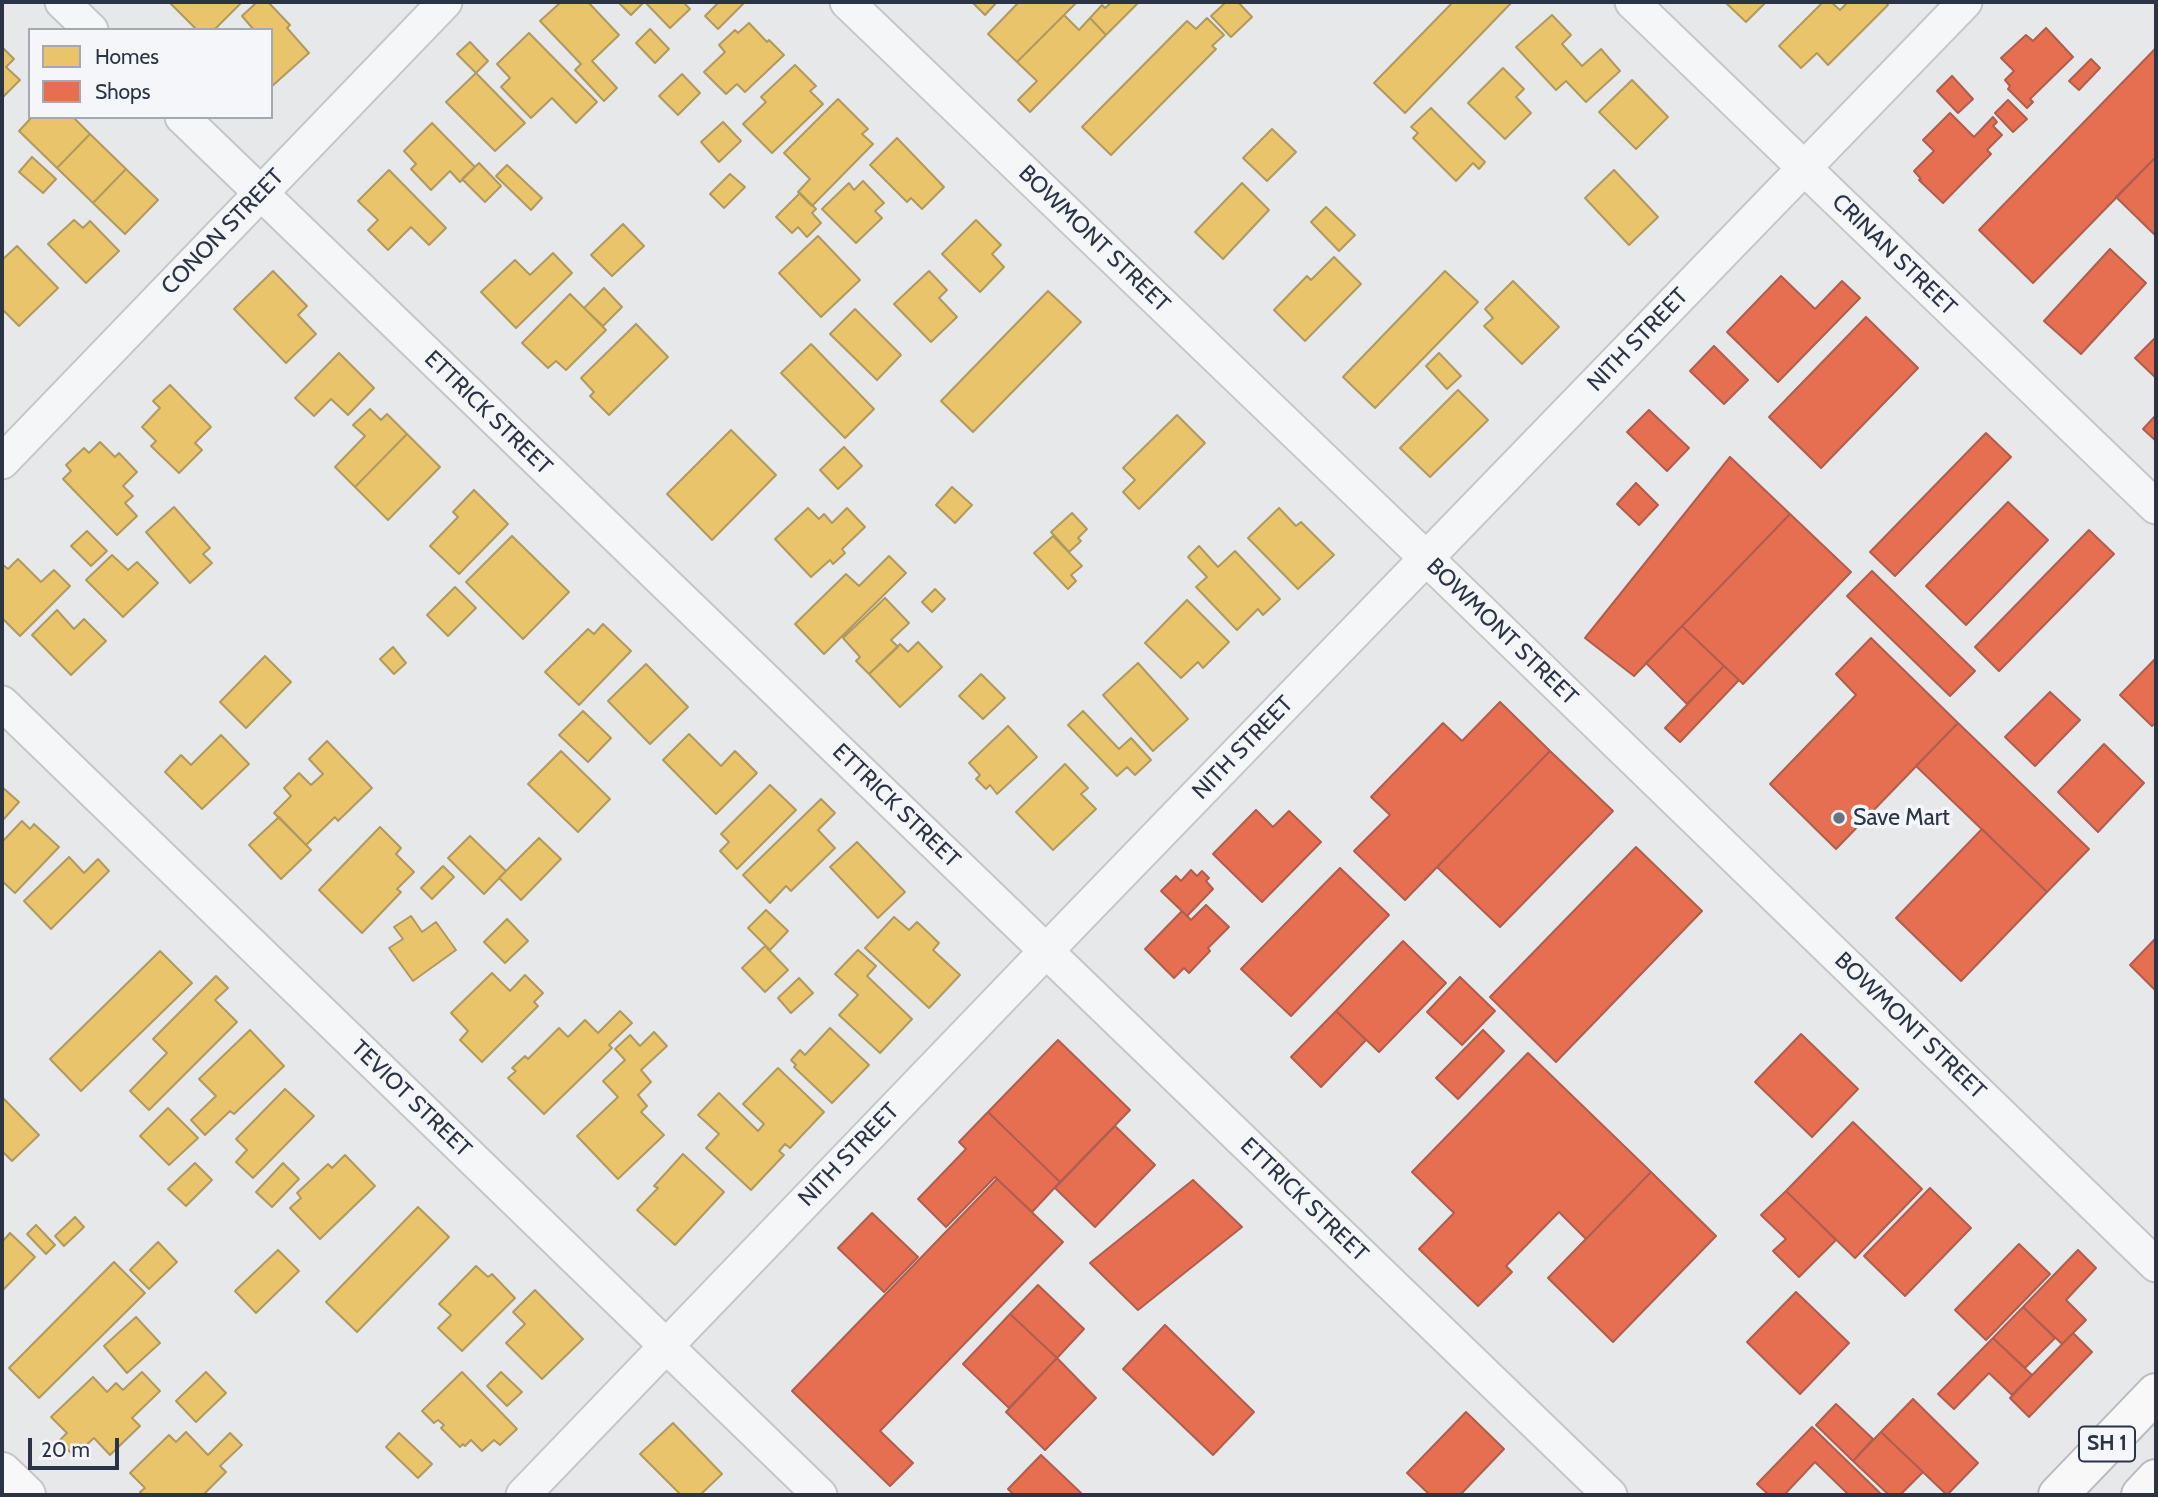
<!DOCTYPE html>
<html>
<head>
<meta charset="utf-8">
<style>
  body { margin:0 }
  #map { position:relative; width:2158px; height:1497px; overflow:hidden; background:#e6e8ea; font-family:Cabin,sans-serif }
  canvas { display:block }
  .frame { position:absolute; inset:0; border:4px solid #2b3445; pointer-events:none }
  .legend { position:absolute; left:28px; top:28px; width:245px; height:91px; box-sizing:border-box; background:#f4f6f9; border:2px solid #a4a8b1; margin:0; padding:9px 12px; list-style:none; font-size:21px; color:#2b3445 }
  .legend li { display:flex; align-items:center; gap:14px; height:35px }
  .legend b { width:35px; border:2px solid #a4a8b1 }
  .scale { position:absolute; left:28px; top:1438px; width:91px; height:32px; box-sizing:border-box; border:4px solid #2b3445; border-top:0; padding-left:9px; font-size:21px; line-height:24px; white-space:nowrap; color:#2b3445; -webkit-text-stroke:5px #f4f6f9; paint-order:stroke }
</style>
</head>
<body>
<div id="map">
<canvas width="2158" height="1497"></canvas>
<div class="frame"></div>
<ul class="legend">
<li><b style="height:19px;background:#e9c46a"></b>Homes</li>
<li><b style="height:19px;background:#e76f51"></b>Shops</li>
</ul>
<div class="scale">20 m</div>
</div>
<script>
const g = document.querySelector('canvas').getContext('2d');
g.lineJoin = 'round';
function paint(path, color) {
  g.fillStyle = color;
  g.fill(path, 'evenodd');
}
function shape(rows) {
  const path = new Path2D();
  for (const r of rows) {
    path.moveTo(r[0], r[1]);
    for (let i = 2; i < r.length; i += 2) path.lineTo(r[i], r[i + 1]);
  }
  return path;
}
function trace(path, color, width, dash) {
  g.strokeStyle = color;
  g.lineWidth = width;
  g.lineCap = dash ? 'butt' : 'round';
  g.setLineDash(dash || []);
  g.stroke(path);
}
function label(font, color, halo, rows, align = 'center') {
  g.font = font + ' Cabin,sans-serif';
  g.lineWidth = 7;
  g.setLineDash([]);
  g.textBaseline = 'middle';
  g.strokeStyle = halo;
  g.fillStyle = color;
  for (const [text, x, y, turn = 0] of rows) {
    g.save();
    g.translate(x, y);
    g.rotate((+turn || 0) * Math.PI / 180);
    g.textAlign = isNaN(turn) ? turn : align;
    if (halo) g.strokeText(text, 0, 0);
    g.fillText(text, 0, 0);
    g.restore();
  }
}
const homes = shape([
  [169,2,242,2,214,30,197,30,169,2],
  [257,2,268,2,290,25,287,28,309,53,271,87,271,30,254,30,242,16,257,2],
  [561,2,588,2,619,35,592,61,617,88,604,101,575,70,581,64,540,21,561,2],
  [618,2,644,2,631,15,618,2],
  [645,2,683,2,690,9,670,28,645,2],
  [719,2,745,2,718,29,705,16,719,2],
  [972,2,997,2,985,15,972,2],
  [1019,2,1077,2,1017,62,988,34,1019,2],
  [1112,2,1138,3,1106,35,1090,18,1102,5,1105,8,1112,2],
  [1226,2,1238,2,1252,17,1231,37,1211,16,1226,2],
  [1453,2,1512,2,1405,113,1374,83,1453,2],
  [1725,2,1766,2,1746,22,1725,2],
  [1823,2,1831,2,1840,10,1848,2,1885,2,1888,5,1828,65,1817,53,1801,68,1779,46,1823,2],
  [1064,15,1079,30,1090,18,1106,35,1030,112,1018,100,1037,81,1017,62,1064,15],
  [1552,15,1571,35,1562,44,1582,66,1601,49,1620,71,1586,102,1566,81,1556,90,1516,47,1552,15],
  [1207,18,1224,35,1212,46,1216,49,1111,155,1082,127,1187,21,1196,29,1207,18],
  [749,23,767,42,769,40,784,55,745,92,737,84,726,94,704,72,725,52,719,45,735,30,738,33,749,23],
  [650,29,669,49,655,63,636,43,650,29],
  [529,33,597,102,576,123,552,98,531,118,501,87,510,78,497,64,529,33],
  [470,42,488,61,476,73,457,54,470,42],
  [2,47,14,59,6,67,20,80,2,98,2,47],
  [795,65,816,86,810,91,823,104,772,153,743,124,766,102,761,97,795,65],
  [1503,68,1524,89,1516,97,1531,113,1505,139,1468,103,1503,68],
  [476,73,525,123,495,151,446,102,476,73],
  [682,74,700,93,678,115,659,96,682,74],
  [1632,80,1668,117,1636,149,1599,112,1632,80],
  [838,99,868,129,862,134,873,144,812,206,798,192,810,179,784,153,838,99],
  [1431,108,1485,162,1479,169,1473,163,1456,181,1413,138,1418,133,1411,127,1431,108],
  [32,117,73,117,90,134,57,168,19,131,32,117],
  [723,122,741,141,719,162,701,142,723,122],
  [432,123,475,167,460,182,450,171,431,190,411,169,416,164,404,151,432,123],
  [1272,129,1296,152,1267,181,1243,158,1272,129],
  [90,134,126,169,93,203,57,168,90,134],
  [897,138,944,187,922,209,911,198,907,202,870,165,897,138],
  [32,157,56,179,43,193,19,172,32,157],
  [479,163,501,186,485,202,462,179,479,163],
  [507,165,542,198,531,210,496,176,507,165],
  [126,169,158,200,125,234,93,203,126,169],
  [389,170,446,228,429,245,411,227,388,250,368,230,378,220,358,201,389,170],
  [1614,170,1658,217,1629,245,1585,198,1614,170],
  [730,174,745,187,724,208,710,194,730,174],
  [863,181,884,203,875,211,882,218,856,243,822,209,849,183,854,190,863,181],
  [1242,183,1269,210,1223,259,1195,232,1242,183],
  [800,193,816,209,812,213,821,223,807,237,798,227,792,233,776,217,800,193],
  [1326,207,1355,235,1339,251,1311,222,1326,207],
  [74,220,83,228,90,221,119,251,86,283,48,244,74,220],
  [976,220,1001,245,992,254,1004,267,980,292,942,254,976,220],
  [623,224,644,246,612,276,591,255,623,224],
  [818,236,860,280,821,317,779,273,818,236],
  [17,246,58,288,19,326,2,309,2,260,17,246],
  [553,253,572,273,516,328,481,292,515,260,530,275,553,253],
  [1334,257,1361,284,1305,341,1274,310,1307,276,1311,280,1334,257],
  [273,271,307,306,298,315,316,334,286,363,234,309,273,271],
  [929,271,947,290,939,298,957,317,931,342,894,304,929,271],
  [1445,271,1478,302,1375,408,1343,377,1445,271],
  [1513,281,1559,327,1522,364,1484,326,1493,318,1485,309,1513,281],
  [604,288,622,307,603,326,584,308,604,288],
  [1048,291,1081,322,973,432,941,401,1048,291],
  [570,294,606,330,566,370,556,361,548,368,522,343,570,294],
  [855,309,901,355,877,380,830,334,855,309],
  [636,324,668,357,609,415,590,396,594,392,581,378,636,324],
  [811,344,874,409,845,438,781,373,811,344],
  [339,353,374,388,348,415,331,399,314,416,295,398,339,353],
  [1439,353,1461,376,1447,389,1426,366,1439,353],
  [170,385,211,427,195,443,202,450,179,473,151,446,156,441,142,427,160,408,153,401,170,385],
  [1458,390,1488,420,1430,477,1400,448,1458,390],
  [370,409,381,420,387,414,407,434,355,487,335,467,365,436,353,425,370,409],
  [1177,415,1205,443,1139,509,1123,492,1135,480,1123,468,1177,415],
  [731,430,776,475,712,540,667,494,731,430],
  [407,434,440,467,388,520,355,487,407,434],
  [100,442,115,457,119,453,137,472,123,486,133,496,125,503,137,516,117,535,63,479,71,471,66,465,84,448,89,453,100,442],
  [844,447,862,466,838,489,820,470,844,447],
  [952,487,972,505,955,523,936,505,952,487],
  [474,490,508,524,459,574,430,546,458,517,453,512,474,490],
  [174,507,210,548,203,554,212,563,190,583,146,532,174,507],
  [808,508,819,519,824,514,832,523,847,508,865,527,842,549,845,553,833,564,830,560,811,577,775,539,808,508],
  [1279,508,1296,526,1301,522,1334,555,1298,589,1248,538,1279,508],
  [1072,513,1087,529,1078,538,1081,541,1069,552,1051,532,1072,513],
  [87,531,107,551,91,566,71,546,87,531],
  [512,536,569,592,523,639,466,582,512,536],
  [1053,536,1082,566,1071,575,1076,581,1068,589,1034,553,1053,536],
  [1199,546,1218,567,1235,551,1280,599,1263,615,1258,609,1237,630,1196,587,1207,577,1188,557,1199,546],
  [112,555,128,570,137,562,158,583,123,617,86,580,112,555],
  [889,556,906,573,824,654,795,624,846,574,859,586,889,556],
  [18,559,41,582,54,570,70,586,20,636,2,618,2,564,8,569,18,559],
  [455,587,476,608,448,636,427,615,455,587],
  [935,589,945,599,932,612,922,602,935,589],
  [885,598,909,623,891,640,898,647,869,674,856,661,860,657,843,638,885,598],
  [1187,600,1229,642,1203,668,1198,662,1181,678,1145,643,1187,600],
  [57,610,74,629,84,619,106,641,71,675,32,635,57,610],
  [603,624,631,651,579,705,545,672,588,629,594,634,603,624],
  [918,642,942,667,900,707,869,674,900,644,908,652,918,642],
  [393,647,406,663,394,674,380,659,393,647],
  [265,656,291,682,246,728,220,702,265,656],
  [1138,663,1188,719,1153,751,1103,695,1138,663],
  [646,664,688,707,650,744,608,701,646,664],
  [981,674,1005,698,983,719,959,696,981,674],
  [583,711,611,738,588,762,559,735,583,711],
  [1083,711,1119,749,1131,738,1151,760,1135,775,1127,767,1117,776,1068,725,1083,711],
  [1008,726,1037,757,997,794,990,785,986,789,976,779,980,775,969,763,1008,726],
  [689,734,721,766,735,751,757,773,716,814,663,760,689,734],
  [221,735,249,764,202,809,165,772,181,755,191,765,221,735],
  [327,741,372,788,338,821,335,817,306,845,274,813,291,796,284,788,299,773,311,785,323,774,309,759,327,741],
  [561,751,610,799,578,832,528,784,561,751],
  [1065,764,1088,788,1081,794,1096,809,1053,850,1016,812,1065,764],
  [770,785,796,810,737,869,720,851,729,842,721,834,770,785],
  [2,787,19,802,2,821,2,787],
  [821,799,835,813,818,830,835,848,791,891,786,886,770,903,743,875,821,799],
  [279,817,311,850,281,879,249,845,279,817],
  [22,821,30,829,34,824,59,847,15,893,2,881,2,842,22,821],
  [380,827,401,848,396,854,414,872,397,889,401,892,362,933,319,890,380,827],
  [470,836,506,871,484,894,448,858,470,836],
  [539,838,561,859,521,900,499,878,539,838],
  [857,842,905,892,878,918,830,867,857,842],
  [69,857,84,873,98,859,109,871,51,929,24,901,69,857],
  [443,866,454,877,432,899,421,888,443,866],
  [766,910,788,931,770,950,748,928,766,910],
  [411,916,422,932,436,922,456,950,413,981,389,948,403,939,394,927,411,916],
  [894,917,909,930,917,922,939,943,933,950,960,975,929,1008,865,948,894,917],
  [507,919,528,941,505,963,484,942,507,919],
  [765,946,788,970,765,992,742,968,765,946],
  [858,950,876,966,867,976,912,1019,880,1053,839,1015,858,995,835,974,858,950],
  [160,951,192,983,81,1091,50,1059,160,951],
  [492,973,510,991,525,975,543,993,534,1002,538,1006,482,1062,460,1040,468,1031,451,1013,492,973],
  [216,976,228,988,215,1000,237,1022,149,1110,130,1091,167,1053,153,1039,216,976],
  [799,978,813,993,791,1013,778,998,799,978],
  [620,1011,632,1023,609,1045,612,1048,544,1114,508,1078,516,1071,512,1068,525,1056,528,1059,559,1028,568,1037,585,1020,598,1033,620,1011],
  [830,1028,869,1065,832,1103,794,1067,796,1065,791,1060,800,1050,805,1055,830,1028],
  [250,1030,284,1066,234,1114,230,1111,205,1135,191,1120,216,1096,199,1079,250,1030],
  [654,1032,667,1046,641,1070,651,1082,638,1095,647,1106,641,1112,664,1135,618,1179,577,1136,618,1097,603,1081,625,1060,615,1049,630,1035,640,1046,654,1032],
  [778,1068,824,1112,790,1148,785,1144,779,1151,784,1155,751,1190,706,1148,719,1134,698,1115,719,1093,758,1131,764,1124,743,1104,778,1068],
  [285,1089,314,1116,253,1178,236,1162,247,1150,236,1139,285,1089],
  [2,1097,39,1135,12,1161,2,1151,2,1097],
  [168,1108,198,1138,169,1165,140,1136,168,1108],
  [683,1154,724,1192,675,1245,637,1210,658,1188,654,1186,683,1154],
  [345,1155,375,1186,320,1239,290,1208,301,1198,297,1193,328,1164,332,1168,345,1155],
  [195,1163,212,1180,186,1206,168,1189,195,1163],
  [283,1163,299,1179,272,1207,256,1192,283,1163],
  [418,1207,449,1237,357,1332,326,1302,418,1207],
  [75,1217,84,1227,64,1246,55,1236,75,1217],
  [36,1225,55,1245,46,1254,27,1234,36,1225],
  [10,1233,35,1257,2,1291,2,1242,10,1233],
  [158,1242,177,1262,149,1289,130,1270,158,1242],
  [278,1250,299,1271,256,1313,235,1291,278,1250],
  [114,1262,145,1293,39,1398,9,1368,114,1262],
  [476,1266,488,1277,492,1274,515,1298,462,1351,438,1328,451,1315,439,1304,476,1266],
  [535,1290,583,1339,542,1379,506,1343,525,1324,513,1312,535,1290],
  [136,1317,160,1343,127,1373,104,1346,136,1317],
  [142,1372,160,1391,132,1418,140,1426,110,1455,94,1438,74,1456,59,1441,67,1433,51,1417,93,1377,107,1392,116,1383,123,1390,142,1372],
  [206,1372,226,1393,196,1422,176,1401,206,1372],
  [462,1372,517,1429,500,1445,494,1440,482,1451,471,1440,465,1446,463,1444,460,1447,441,1428,444,1425,438,1420,434,1423,422,1411,462,1372],
  [501,1372,522,1392,507,1406,487,1386,501,1372],
  [673,1423,722,1474,700,1495,681,1495,640,1454,673,1423],
  [186,1432,208,1455,230,1433,242,1445,220,1466,226,1472,203,1495,143,1495,140,1492,145,1488,130,1473,169,1435,176,1442,186,1432],
  [399,1433,432,1464,418,1478,386,1447,399,1433]
]);
const shops = shape([
  [2046,28,2073,57,2030,99,2033,102,2027,108,2008,89,2010,86,2005,80,2014,71,2001,58,2026,35,2033,41,2046,28],
  [2156,48,2156,157,2033,283,1979,230,2156,48],
  [2091,59,2100,68,2079,90,2069,81,2091,59],
  [1952,76,1973,99,1958,113,1937,91,1952,76],
  [2008,100,2027,119,2013,132,1995,113,2008,100],
  [1950,113,1974,137,1993,117,1997,122,1993,126,2002,135,1987,150,1991,154,1943,203,1919,180,1921,179,1914,171,1934,151,1923,140,1950,113],
  [2156,157,2156,236,2116,197,2156,157],
  [2110,249,2146,283,2081,354,2044,321,2110,249],
  [1781,276,1815,309,1842,281,1860,298,1778,382,1727,332,1781,276],
  [1866,317,1918,368,1821,468,1769,417,1866,317],
  [2156,337,2156,378,2135,358,2156,337],
  [1714,346,1748,380,1724,404,1690,371,1714,346],
  [1649,410,1689,448,1667,471,1627,432,1649,410],
  [2156,415,2156,441,2143,429,2156,415],
  [1986,433,2011,457,1895,576,1870,552,1986,433],
  [1730,457,1790,514,1634,676,1585,638,1730,457],
  [1636,483,1658,505,1639,525,1617,504,1636,483],
  [2008,502,2048,540,1966,625,1926,586,2008,502],
  [1790,514,1851,572,1743,684,1682,626,1790,514],
  [2089,530,2114,554,1999,671,1975,647,2089,530],
  [1872,571,1975,671,1950,696,1847,596,1872,571],
  [1682,626,1724,666,1687,704,1646,663,1682,626],
  [1871,638,1958,723,1836,849,1770,784,1856,695,1836,674,1871,638],
  [2156,658,2156,722,2152,726,2120,695,2156,658],
  [1724,666,1739,680,1680,742,1665,728,1724,666],
  [2050,692,2080,720,2035,766,2005,737,2050,692],
  [1500,702,1550,751,1405,900,1354,851,1390,815,1371,797,1443,723,1462,741,1500,702],
  [1958,723,2089,849,2047,892,1916,766,1958,723],
  [2104,744,2144,783,2098,832,2058,792,2104,744],
  [1550,751,1613,811,1500,927,1437,867,1550,751],
  [1256,810,1273,827,1289,811,1321,842,1262,902,1213,854,1256,810],
  [1982,829,2047,892,1961,981,1896,918,1982,829],
  [1636,847,1702,911,1556,1062,1490,997,1636,847],
  [1340,868,1389,915,1291,1016,1241,969,1340,868],
  [1191,870,1197,876,1202,871,1209,878,1206,881,1213,889,1187,916,1161,891,1176,876,1181,881,1191,870],
  [1206,905,1229,927,1208,948,1210,951,1189,973,1184,968,1174,978,1145,949,1182,911,1191,920,1206,905],
  [2155,939,2156,939,2156,991,2130,965,2155,939],
  [1403,941,1446,983,1379,1052,1336,1011,1403,941],
  [1460,977,1495,1011,1462,1045,1427,1012,1460,977],
  [1336,1011,1366,1040,1321,1087,1291,1057,1336,1011],
  [1483,1030,1504,1051,1458,1099,1436,1078,1483,1030],
  [1801,1034,1858,1089,1812,1137,1755,1082,1801,1034],
  [1058,1040,1130,1110,1060,1182,988,1112,1058,1040],
  [1528,1053,1651,1172,1586,1239,1559,1212,1506,1266,1512,1272,1478,1306,1419,1249,1454,1213,1412,1172,1528,1053],
  [988,1112,1060,1182,1032,1212,995,1177,946,1227,918,1199,966,1149,959,1142,988,1112],
  [1853,1122,1922,1189,1855,1258,1786,1191,1853,1122],
  [1115,1126,1155,1165,1095,1227,1055,1188,1115,1126],
  [1651,1172,1716,1236,1613,1342,1548,1278,1651,1172],
  [997,1179,1063,1242,880,1431,913,1463,890,1486,792,1391,997,1179],
  [1193,1180,1242,1227,1138,1310,1090,1263,1193,1180],
  [1930,1188,1971,1228,1905,1296,1864,1256,1930,1188],
  [1786,1191,1836,1240,1799,1277,1773,1251,1786,1239,1761,1215,1786,1191],
  [872,1213,918,1257,884,1292,838,1248,872,1213],
  [2019,1244,2050,1274,1986,1340,1955,1310,2019,1244],
  [2078,1250,2096,1268,2066,1300,2086,1320,2062,1344,2023,1307,2078,1250],
  [1038,1285,1084,1329,1057,1358,1010,1314,1038,1285],
  [1796,1292,1849,1343,1800,1394,1747,1342,1796,1292],
  [2023,1307,2055,1338,2025,1368,1993,1338,2023,1307],
  [1010,1314,1057,1358,1009,1408,963,1364,1010,1314],
  [1165,1325,1254,1412,1213,1455,1123,1369,1165,1325],
  [2073,1333,2092,1352,2029,1417,2010,1398,2073,1333],
  [1993,1338,2032,1375,2012,1395,1989,1373,1954,1409,1938,1394,1993,1338],
  [1057,1358,1096,1398,1045,1450,1006,1412,1057,1358],
  [1913,1399,1978,1463,1947,1495,1881,1432,1913,1399],
  [1836,1404,1873,1439,1853,1461,1816,1425,1836,1404],
  [1466,1412,1504,1449,1460,1495,1430,1495,1407,1473,1466,1412],
  [1812,1427,1882,1495,1849,1495,1815,1462,1784,1495,1769,1495,1757,1484,1812,1427],
  [1881,1432,1923,1472,1900,1495,1889,1495,1853,1461,1881,1432],
  [1041,1455,1081,1493,1079,1495,1014,1495,1008,1489,1041,1455]
]);
const street = shape([
  [62,2,91,30],
  [847,2,1426,558,2156,1265],
  [1632,2,2156,507],
  [182,117,1610,1495],
  [2,462,445,2],
  [2,703,820,1495],
  [523,1495,1073,923,1965,2]
]);
const secondary = shape([
  [2,1472,26,1495]
]);
const highway = shape([
  [2058,1495,2156,1393],
  [2141,1495,2156,1479]
]);
const markers = [
  [1839,818,7,"#6c737f"]
];
const shields = [
  [2107,1444,56]
];
const shieldNames = [
  ["SH 1",2107,1444]
];
const streetNames = [
  ["CONON STREET",223,232,-46],
  ["BOWMONT STREET",1094,239,44],
  ["CRINAN STREET",1894,255,44],
  ["NITH STREET",1638,340,-46],
  ["ETTRICK STREET",488,413,44],
  ["BOWMONT STREET",1502,632,44],
  ["NITH STREET",1243,748,-46],
  ["ETTRICK STREET",896,806,44],
  ["BOWMONT STREET",1910,1026,44],
  ["TEVIOT STREET",411,1099,44],
  ["NITH STREET",849,1155,-46],
  ["ETTRICK STREET",1304,1200,44]
];
const poiNames = [
  ["Save Mart",1853,818]
];
paint(homes, '#e9c46a');
trace(homes, '#b0995f', 2);
paint(shops, '#e76f51');
trace(shops, '#af5d4d', 2);
trace(street, '#c4c6c8', 37);
trace(secondary, '#c4c6c8', 42);
trace(highway, '#b8bbbf', 42);
trace(street, '#f5f6f7', 33);
trace(secondary, '#f8f8f8', 38);
trace(highway, '#f8f8f8', 38);
for (const [x, y, r, color] of markers) {
  const dot = new Path2D();
  dot.arc(x, y, r, 0, 2 * Math.PI);
  g.fillStyle = color;
  g.fill(dot);
  trace(dot, '#f4f6f9', 2.5);
}
for (const [x, y, w] of shields) {
  const box = new Path2D();
  box.roundRect(x - w / 2, y - 17.5, w, 35, 5);
  g.fillStyle = '#f4f6f9';
  g.fill(box);
  trace(box, '#2b3445', 2);
}
label('bold 21px', '#2b3445', null, shieldNames);
label('23px', '#2b3445', '#f4f6f9', streetNames);
label('23px', '#2b3445', '#f4f6f9', poiNames, 'left');
</script>
</body>
</html>
